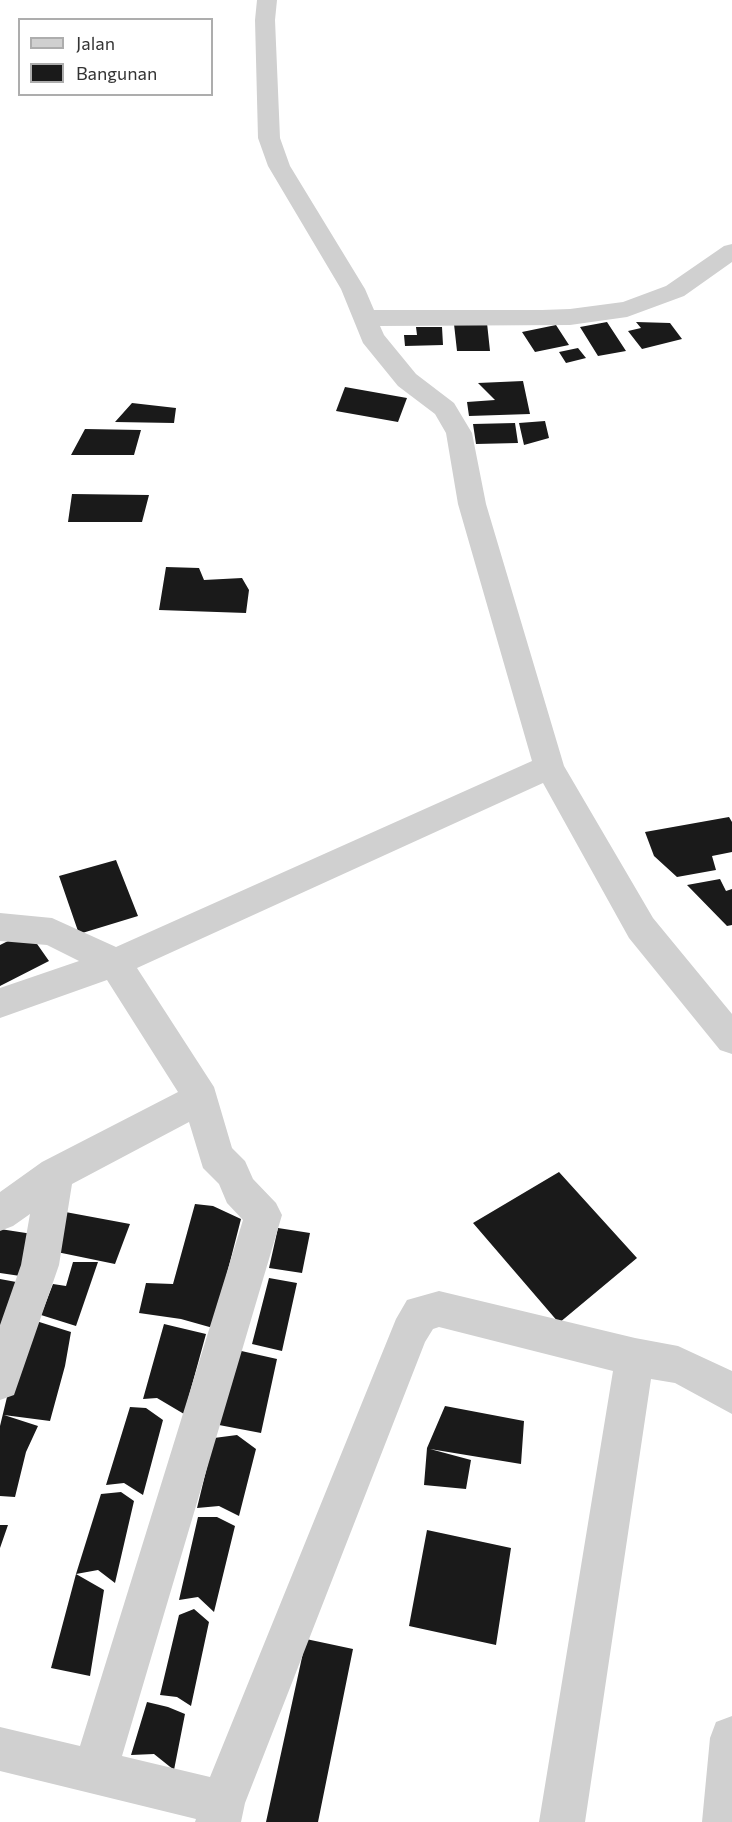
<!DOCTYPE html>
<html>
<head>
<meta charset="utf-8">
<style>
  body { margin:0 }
  #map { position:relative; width:732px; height:1822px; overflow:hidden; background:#fff; font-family:Commissioner,sans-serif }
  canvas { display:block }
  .legend { position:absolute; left:18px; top:18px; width:195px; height:78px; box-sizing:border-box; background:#fff; border:2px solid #adadad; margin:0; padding:8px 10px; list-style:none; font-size:18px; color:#333 }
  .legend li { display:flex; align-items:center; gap:12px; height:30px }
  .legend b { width:30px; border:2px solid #adadad }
</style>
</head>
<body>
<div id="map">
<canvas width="732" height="1822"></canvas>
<ul class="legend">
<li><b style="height:8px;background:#d0d0d0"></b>Jalan</li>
<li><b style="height:16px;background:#1a1a1a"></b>Bangunan</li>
</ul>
</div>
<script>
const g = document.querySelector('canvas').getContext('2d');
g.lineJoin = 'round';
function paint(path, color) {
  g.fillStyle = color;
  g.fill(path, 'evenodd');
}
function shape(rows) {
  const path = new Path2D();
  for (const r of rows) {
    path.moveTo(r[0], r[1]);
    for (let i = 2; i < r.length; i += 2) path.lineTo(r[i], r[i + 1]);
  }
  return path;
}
const building = shape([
  [607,322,626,351,598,356,580,327],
  [636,322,670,323,682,339,642,349,628,331,641,328],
  [487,323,490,351,457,351,454,324],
  [556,325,569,345,535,352,522,332],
  [416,327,442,327,443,345,405,346,404,335,417,335],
  [578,348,586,358,566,363,559,352],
  [523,381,530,414,469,416,467,402,495,400,478,383],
  [345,387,407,398,398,422,336,411],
  [132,403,176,408,174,423,115,422],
  [545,421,549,438,524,445,519,423],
  [515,423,518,443,476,444,473,424],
  [85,429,141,430,134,455,71,455],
  [72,494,149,495,142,522,68,522],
  [166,567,199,568,204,580,242,578,249,590,246,613,159,610],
  [729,817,732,822,732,852,712,856,716,870,677,877,654,856,645,832],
  [116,860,138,916,79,934,59,876],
  [720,879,726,891,732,889,732,925,727,926,687,885],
  [28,931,49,961,0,986,0,945],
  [559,1172,637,1258,559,1323,473,1223],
  [195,1204,213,1206,241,1219,213,1328,181,1319,139,1313,146,1283,173,1284],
  [60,1211,130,1224,115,1264,52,1251],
  [278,1228,310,1233,302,1273,269,1268],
  [0,1229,39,1235,27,1277,0,1273],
  [73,1262,98,1262,76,1326,41,1315,53,1284,66,1286],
  [269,1278,297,1283,282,1351,252,1344],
  [0,1279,27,1284,0,1349],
  [33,1320,71,1332,65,1366,50,1421,4,1415,38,1426,26,1452,15,1497,0,1496,0,1426,15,1364],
  [164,1324,206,1334,184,1414,157,1398,143,1399],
  [237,1350,277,1359,261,1433,219,1425],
  [445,1406,524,1421,521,1464,430,1449,471,1460,466,1489,424,1485,427,1448],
  [130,1407,146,1408,163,1420,143,1495,124,1483,106,1485],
  [237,1435,256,1449,239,1516,219,1506,197,1508,214,1438],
  [121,1492,134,1501,115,1583,98,1570,76,1574,101,1494],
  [198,1517,217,1517,235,1526,214,1612,198,1597,179,1600],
  [0,1525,8,1525,0,1548],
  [427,1530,511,1548,496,1645,409,1626],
  [76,1574,104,1590,90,1676,51,1668],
  [194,1609,209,1622,191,1706,177,1697,160,1695,179,1615],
  [306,1639,353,1649,318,1822,266,1822],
  [147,1702,168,1707,185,1714,174,1770,154,1754,131,1755]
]);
const street = shape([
  [257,0,277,0,275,20,280,138,290,166,365,289,374,310,542,310,570,309,623,302,666,286,724,246,732,244,732,262,684,296,627,317,570,325,380,326,384,335,416,374,454,403,472,433,486,504,564,766,653,918,732,1014,732,1054,720,1050,629,938,543,783,137,968,214,1087,232,1148,245,1161,253,1179,276,1203,282,1215,122,1756,210,1777,396,1319,407,1300,439,1291,635,1338,678,1346,732,1371,732,1414,675,1383,651,1379,585,1822,539,1822,613,1371,439,1327,433,1329,425,1342,245,1803,241,1822,195,1822,196,1819,0,1771,0,1727,80,1746,243,1220,227,1203,219,1184,203,1168,189,1122,72,1184,59,1265,14,1395,0,1400,0,1325,21,1265,30,1214,13,1226,0,1231,0,1192,42,1162,178,1092,107,980,0,1018,0,988,79,961,47,945,0,941,0,913,52,918,116,947,532,761,458,504,446,433,435,414,398,386,363,343,341,289,268,166,258,138,255,20,257,0],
  [732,1716,732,1822,702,1822,710,1738,716,1722,732,1716]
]);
paint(building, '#1a1a1a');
paint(street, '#d0d0d0');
</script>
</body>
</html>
